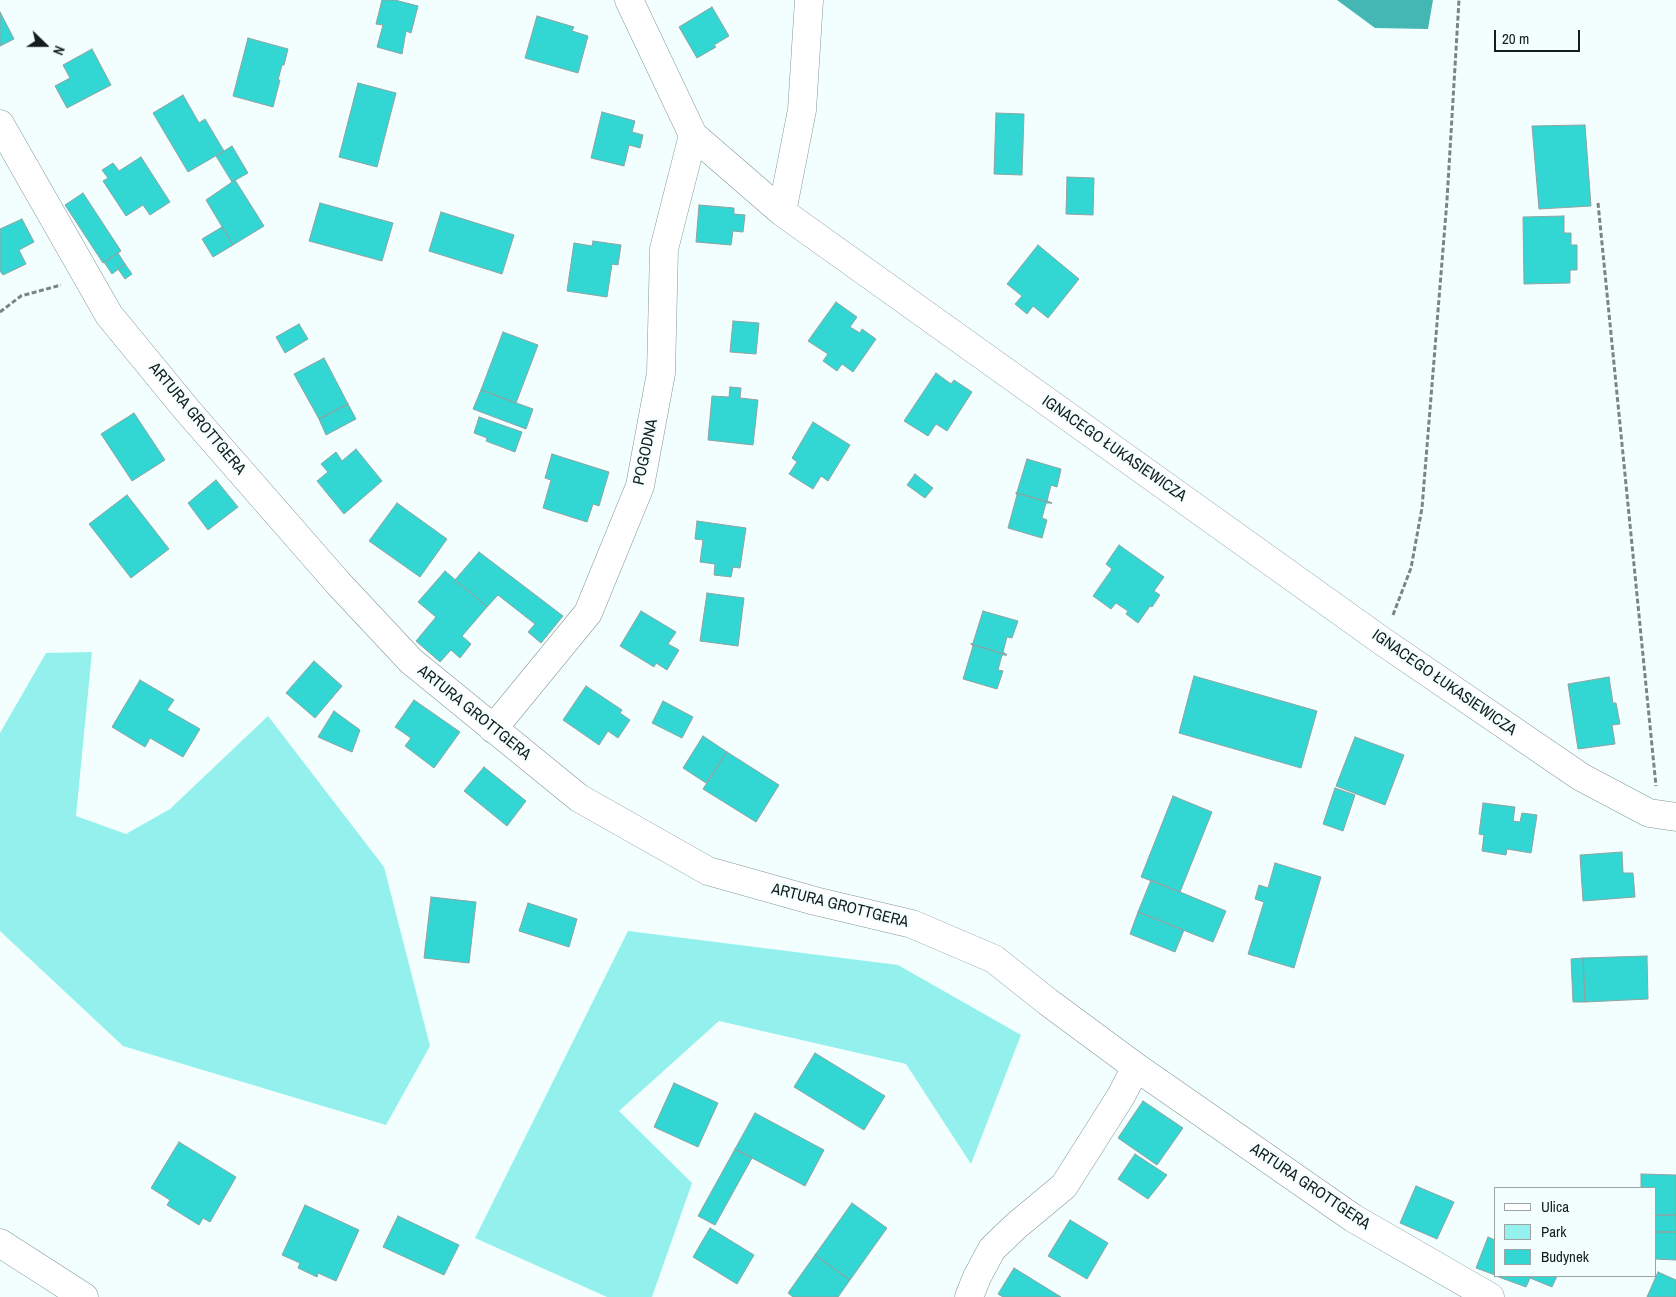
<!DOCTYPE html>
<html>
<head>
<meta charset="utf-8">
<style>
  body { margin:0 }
  #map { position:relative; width:1676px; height:1297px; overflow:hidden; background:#f2fffe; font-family:"Archivo Narrow",sans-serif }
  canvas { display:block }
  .legend { position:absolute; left:1494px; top:1187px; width:162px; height:90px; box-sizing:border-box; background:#f2fffe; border:1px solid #9aa5a4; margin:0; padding:6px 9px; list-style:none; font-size:15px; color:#151d1c }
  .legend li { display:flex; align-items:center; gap:10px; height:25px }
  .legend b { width:25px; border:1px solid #9aa5a4 }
  .north { position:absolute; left:20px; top:20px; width:50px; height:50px; -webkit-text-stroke:4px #f2fffe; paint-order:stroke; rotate:112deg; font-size:14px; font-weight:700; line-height:20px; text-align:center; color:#151d1c }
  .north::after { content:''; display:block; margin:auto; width:18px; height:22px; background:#151d1c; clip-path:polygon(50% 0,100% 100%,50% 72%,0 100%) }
  .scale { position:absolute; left:1494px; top:30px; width:86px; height:22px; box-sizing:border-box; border:2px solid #151d1c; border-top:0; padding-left:6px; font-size:15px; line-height:18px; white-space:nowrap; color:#151d1c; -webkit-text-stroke:4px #f2fffe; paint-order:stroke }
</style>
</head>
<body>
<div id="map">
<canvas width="1676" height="1297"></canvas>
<ul class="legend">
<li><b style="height:6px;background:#fff"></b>Ulica</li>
<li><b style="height:14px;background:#94f0ed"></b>Park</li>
<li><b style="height:14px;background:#32d6d3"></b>Budynek</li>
</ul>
<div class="north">N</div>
<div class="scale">20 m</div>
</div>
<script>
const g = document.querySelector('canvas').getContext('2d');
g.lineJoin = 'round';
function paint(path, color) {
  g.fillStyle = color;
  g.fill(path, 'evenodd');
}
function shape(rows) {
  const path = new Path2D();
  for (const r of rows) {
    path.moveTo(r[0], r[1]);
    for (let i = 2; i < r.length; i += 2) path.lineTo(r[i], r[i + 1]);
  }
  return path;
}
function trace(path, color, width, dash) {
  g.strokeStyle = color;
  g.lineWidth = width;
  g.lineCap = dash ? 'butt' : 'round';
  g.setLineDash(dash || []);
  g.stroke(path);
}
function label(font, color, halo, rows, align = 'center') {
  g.font = font + ' "Archivo Narrow",sans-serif';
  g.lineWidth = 4;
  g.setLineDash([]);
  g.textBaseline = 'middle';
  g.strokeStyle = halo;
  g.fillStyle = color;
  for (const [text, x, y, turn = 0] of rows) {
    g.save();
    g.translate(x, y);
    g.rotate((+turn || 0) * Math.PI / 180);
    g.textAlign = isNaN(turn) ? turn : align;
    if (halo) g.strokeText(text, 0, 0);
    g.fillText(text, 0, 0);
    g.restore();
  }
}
const green = shape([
  [92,652,76,816,126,834,170,809,268,716,384,867,430,1046,386,1125,123,1046,0,931,0,733,46,653],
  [628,931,898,965,1021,1035,971,1164,906,1064,719,1021,619,1111,692,1183,652,1297,607,1297,475,1238]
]);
const water = shape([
  [1337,0,1433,0,1428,29,1375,28]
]);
const building = shape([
  [382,0,395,0,418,6,411,33,406,31,402,54,377,47,383,25,376,24,382,0],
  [712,7,729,36,714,45,716,47,697,58,679,27,712,7],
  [0,12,14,39,0,46,0,12],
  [537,16,574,27,572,31,588,36,578,73,525,58,537,16],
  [248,38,288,49,284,65,282,65,278,80,280,80,273,107,233,96,248,38],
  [92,49,111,85,67,108,55,86,70,78,63,65,92,49],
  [358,83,396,93,377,167,339,157,358,83],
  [183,95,199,123,205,119,224,151,188,172,153,113,183,95],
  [602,112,635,121,632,132,643,135,640,148,629,145,624,166,591,158,602,112],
  [996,113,1024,114,1022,175,994,174,996,113],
  [1585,125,1591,206,1539,209,1532,126,1585,125],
  [232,146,248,173,232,182,216,156,232,146],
  [141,157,170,202,150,215,143,205,126,216,103,181,108,178,102,170,113,163,119,171,141,157],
  [1067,177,1094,178,1093,215,1066,214,1067,177],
  [235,180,264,226,233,245,206,200,235,180],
  [83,193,121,251,103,263,65,205,83,193],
  [320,203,393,223,382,261,309,241,320,203],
  [699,205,734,208,734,214,745,215,743,232,733,231,731,245,696,242,699,205],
  [441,212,514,235,502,274,429,251,441,212],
  [1564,216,1564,233,1571,233,1571,245,1577,245,1577,270,1570,270,1570,283,1524,284,1523,217,1564,216],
  [22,219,34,242,19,250,26,264,3,275,0,271,0,229,22,219],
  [222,227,233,245,213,257,202,239,222,227],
  [593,241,621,245,618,265,612,264,607,297,567,291,574,243,592,246,593,241],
  [1038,245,1079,279,1048,318,1033,306,1027,314,1015,304,1022,296,1007,284,1038,245],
  [118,253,125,264,112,274,104,262,118,253],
  [125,264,132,274,125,279,118,269,125,264],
  [836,302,857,317,850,327,860,333,862,329,876,339,853,372,842,364,837,371,823,361,828,354,808,341,836,302],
  [733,321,759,323,756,354,730,352,733,321],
  [299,324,308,339,285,353,276,337,299,324],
  [503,332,538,345,516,403,481,390,503,332],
  [324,358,348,404,319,419,294,374,324,358],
  [936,373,951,384,954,380,972,392,947,431,936,424,928,436,904,421,936,373],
  [730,387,741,388,740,398,758,400,753,445,708,440,712,396,729,397,730,387],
  [481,390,533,409,526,429,473,409,481,390],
  [348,404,356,419,326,435,319,419,348,404],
  [134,413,165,460,132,481,101,434,134,413],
  [479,417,522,432,515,452,486,441,487,438,474,433,479,417],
  [813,422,850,445,828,481,821,476,813,489,789,474,797,462,792,458,813,422],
  [356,449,382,481,344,514,317,481,328,472,321,464,336,452,342,461,356,449],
  [552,454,609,472,599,506,593,504,587,522,543,508,551,480,545,478,552,454],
  [1027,459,1061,469,1057,487,1051,485,1047,501,1052,503,1016,493,1017,492,1027,459],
  [915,474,933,488,925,498,907,485,915,474],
  [216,480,238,507,208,530,188,503,216,480],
  [1016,493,1052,503,1046,503,1042,518,1047,520,1042,538,1008,528,1017,495,1016,493],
  [127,495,169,549,131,578,89,524,127,495],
  [397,503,447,539,420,577,369,541,397,503],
  [697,521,746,528,740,568,733,567,731,577,714,575,715,564,700,562,703,540,695,539,697,521],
  [1119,545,1164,577,1154,591,1160,595,1152,607,1150,606,1138,623,1126,614,1128,611,1116,603,1111,609,1093,596,1112,569,1106,564,1119,545],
  [479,552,563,616,541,643,528,632,535,624,498,595,487,607,455,580,479,552],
  [445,571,487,607,462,636,471,644,460,658,451,650,440,662,416,641,436,617,418,602,445,571],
  [707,593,744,598,738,646,700,641,707,593],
  [641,611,676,632,668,644,679,650,667,670,656,663,654,667,620,646,641,611],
  [983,611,1018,621,1012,638,1007,637,1003,652,1007,655,971,644,973,643,983,611],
  [971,644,1007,655,1002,655,998,670,1003,671,997,689,963,679,973,646,971,644],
  [314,661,342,686,315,718,286,693,314,661],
  [1194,676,1317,711,1301,768,1179,733,1194,676],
  [1609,677,1613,703,1616,703,1620,724,1612,725,1615,744,1578,749,1568,684,1609,677],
  [140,680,174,700,167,710,200,729,183,757,150,738,145,747,112,727,140,680],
  [586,686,622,710,620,713,630,720,618,738,608,731,599,745,563,720,586,686],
  [414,700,460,732,434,768,405,746,411,738,395,727,414,700],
  [663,701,693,717,682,738,652,723,663,701],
  [334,711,360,730,352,752,318,737,334,711],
  [703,736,727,752,706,783,683,768,703,736],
  [1355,737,1404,755,1385,805,1336,786,1355,737],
  [727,752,779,785,756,822,703,789,727,752],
  [484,767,526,801,507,826,464,791,484,767],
  [1335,788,1355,795,1343,831,1323,824,1335,788],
  [1173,796,1212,812,1180,892,1141,877,1173,796],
  [1483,803,1515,807,1513,821,1520,822,1522,813,1537,815,1531,853,1507,849,1506,855,1482,851,1484,835,1479,834,1483,803],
  [1622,852,1623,873,1633,873,1635,897,1583,901,1580,855,1622,852],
  [1275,863,1321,877,1294,968,1248,954,1264,902,1255,899,1259,885,1268,888,1275,863],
  [1151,880,1226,911,1213,942,1138,912,1151,880],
  [431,897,476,902,469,963,424,958,431,897],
  [528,903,577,919,569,947,519,931,528,903],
  [1138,912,1184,930,1175,952,1130,934,1138,912],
  [1647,956,1648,999,1585,1002,1583,958,1647,956],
  [1583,958,1585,1002,1573,1002,1571,959,1583,958],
  [815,1053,885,1096,864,1130,794,1087,815,1053],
  [674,1083,718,1103,698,1147,654,1127,674,1083],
  [1143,1101,1183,1128,1157,1165,1118,1138,1143,1101],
  [755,1113,824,1150,805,1186,735,1149,755,1113],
  [179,1142,236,1177,210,1222,203,1218,199,1225,167,1205,170,1200,151,1188,179,1142],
  [735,1149,752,1158,715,1225,698,1216,735,1149],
  [1135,1154,1167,1175,1148,1199,1118,1179,1135,1154],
  [1641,1174,1676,1175,1676,1215,1655,1215,1655,1188,1641,1188,1641,1174],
  [1416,1186,1454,1202,1437,1239,1400,1223,1416,1186],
  [852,1203,887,1228,850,1280,815,1255,852,1203],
  [305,1205,359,1230,336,1281,318,1273,317,1277,298,1268,300,1263,282,1255,305,1205],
  [1655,1215,1676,1215,1676,1232,1655,1232,1655,1215],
  [398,1216,459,1245,444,1275,383,1247,398,1216],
  [1070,1220,1108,1243,1087,1279,1048,1256,1070,1220],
  [710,1228,754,1255,737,1284,693,1257,710,1228],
  [1655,1232,1676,1232,1676,1260,1655,1259,1655,1232],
  [1488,1237,1495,1240,1495,1275,1476,1268,1488,1237],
  [815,1255,850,1280,838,1297,793,1297,788,1293,815,1255],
  [1014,1268,1061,1297,1003,1297,998,1294,1014,1268],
  [1658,1272,1676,1280,1676,1297,1647,1297,1658,1272],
  [1496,1276,1531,1276,1526,1287,1496,1276],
  [1531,1276,1557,1276,1552,1287,1530,1278,1531,1276]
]);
const path = shape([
  [1598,203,1656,786],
  [0,312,21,296,61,285],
  [1393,615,1411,568,1422,508,1447,200,1459,0]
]);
const street = shape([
  [629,0,693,135,782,212,1382,641,1581,777,1649,813,1676,817],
  [0,124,109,315,187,410,338,583,411,661,579,798,708,871,815,901,912,924,994,959,1048,1002,1136,1067,1353,1218,1490,1297],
  [782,212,802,110,809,0],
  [493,729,588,613,640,486,661,373,664,249,693,135],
  [0,1243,84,1297],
  [969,1297,977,1277,992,1249,1016,1226,1064,1186,1121,1096,1136,1067]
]);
const streetNames = [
  ["ARTURA GROTTGERA",197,419,50],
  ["IGNACEGO ŁUKASIEWICZA",1114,449,35],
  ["POGODNA",646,452,-78],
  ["IGNACEGO ŁUKASIEWICZA",1444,683,35],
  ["ARTURA GROTTGERA",474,713,39],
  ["ARTURA GROTTGERA",840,906,14],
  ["ARTURA GROTTGERA",1310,1187,34]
];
paint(green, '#94f0ed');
paint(water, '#44b7b5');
paint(building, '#32d6d3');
trace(building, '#90a3a3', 1);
trace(street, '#849796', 29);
trace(path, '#7a8483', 3, [5, 2.5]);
trace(street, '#fff', 28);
label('16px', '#151d1c', '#f2fffe', streetNames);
</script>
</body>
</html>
